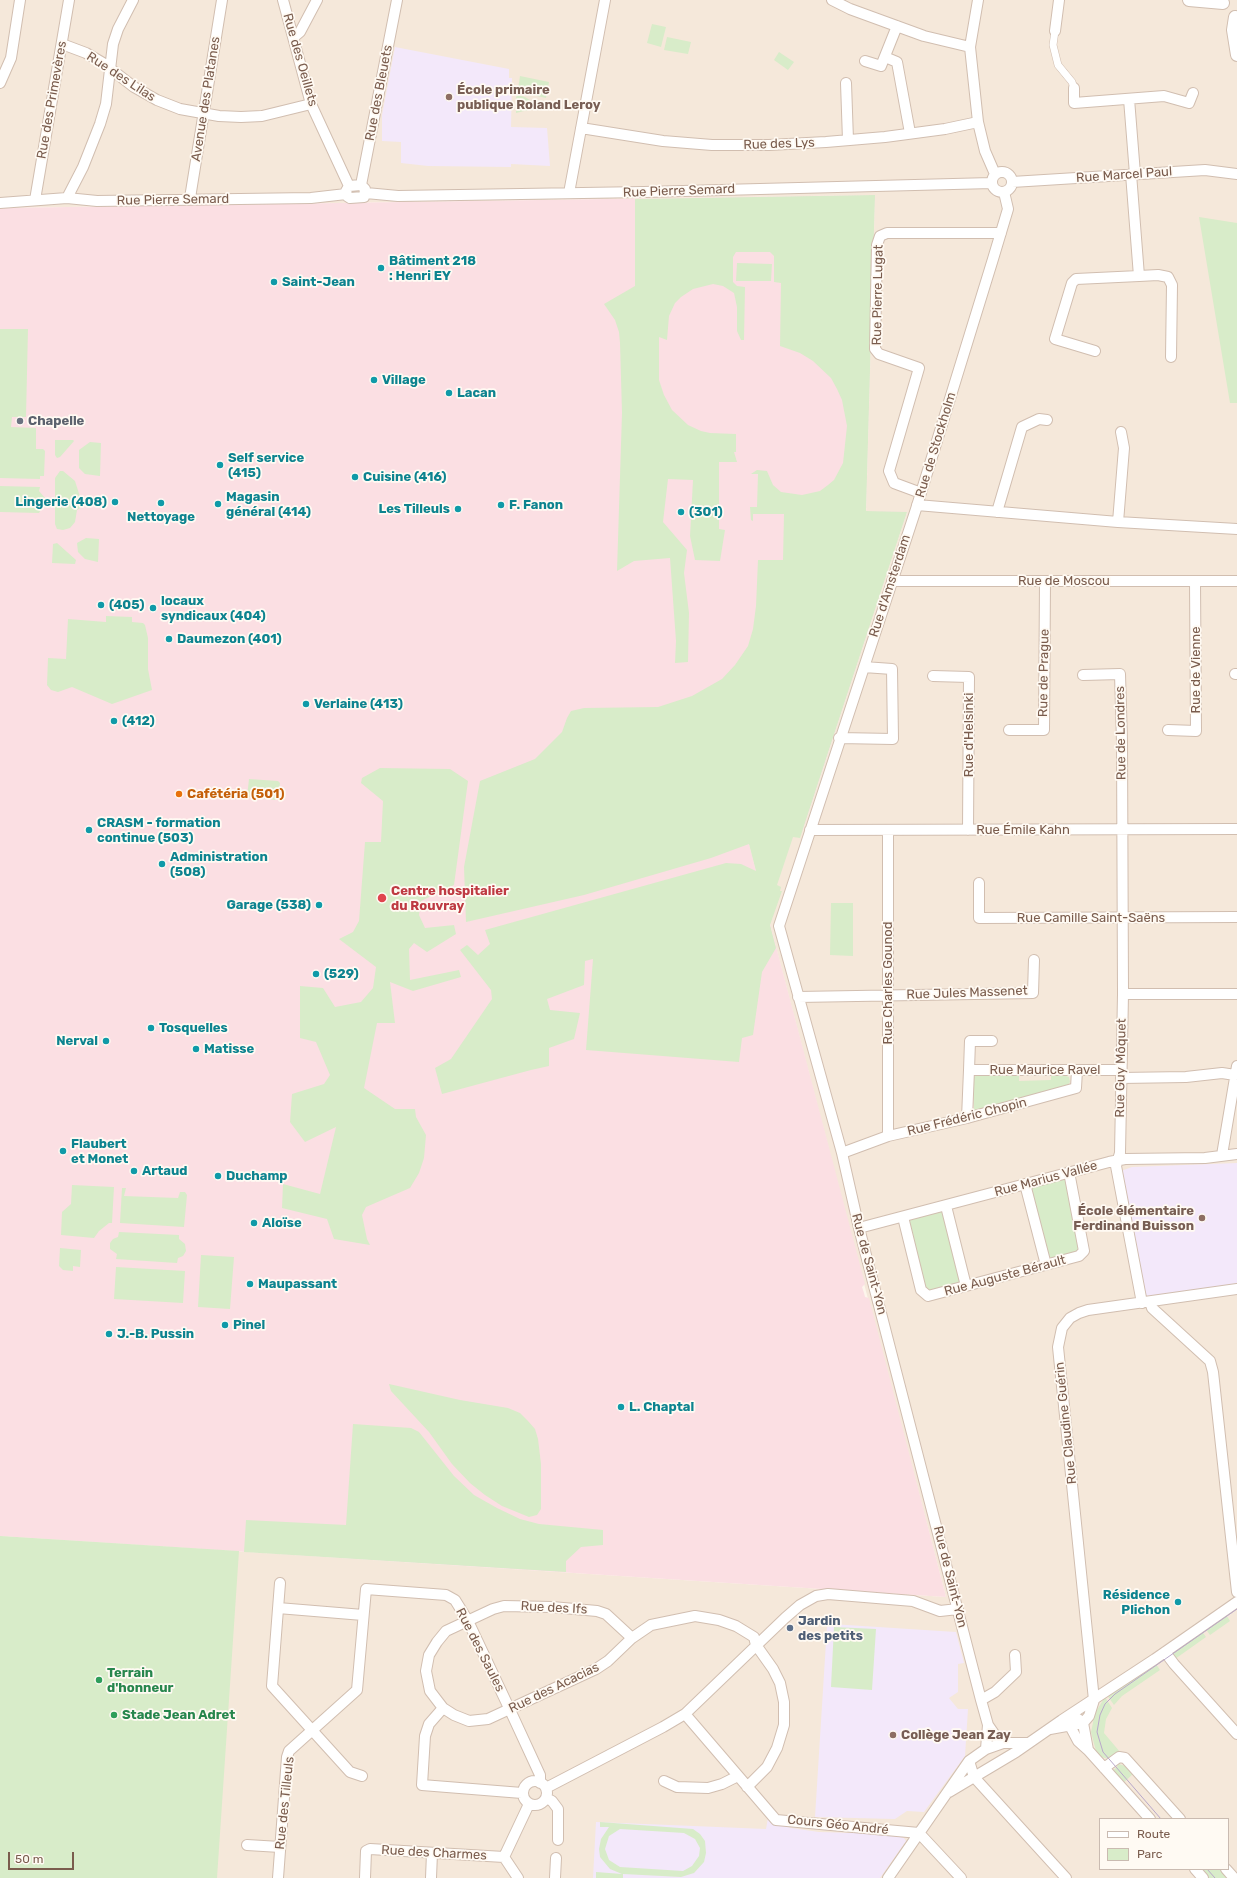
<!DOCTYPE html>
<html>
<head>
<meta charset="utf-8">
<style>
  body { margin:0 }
  #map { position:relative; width:1237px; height:1878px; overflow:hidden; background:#fdf6ec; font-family:Rubik,sans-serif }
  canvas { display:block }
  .legend { position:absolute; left:1099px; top:1818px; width:130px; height:52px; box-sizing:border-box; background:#fffaf3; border:1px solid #cabbb1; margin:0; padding:5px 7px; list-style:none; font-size:12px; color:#7a5c4d }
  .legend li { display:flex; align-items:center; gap:8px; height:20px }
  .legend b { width:20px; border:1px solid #cabbb1 }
  .scale { position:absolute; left:8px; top:1852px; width:66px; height:18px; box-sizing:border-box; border:2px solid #7a5c4d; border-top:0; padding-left:5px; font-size:12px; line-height:14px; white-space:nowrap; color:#7a5c4d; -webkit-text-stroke:3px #fffaf3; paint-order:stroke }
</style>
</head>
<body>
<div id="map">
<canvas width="1237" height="1878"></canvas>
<ul class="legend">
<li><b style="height:5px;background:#fff"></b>Route</li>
<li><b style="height:11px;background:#d8ecc9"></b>Parc</li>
</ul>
<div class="scale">50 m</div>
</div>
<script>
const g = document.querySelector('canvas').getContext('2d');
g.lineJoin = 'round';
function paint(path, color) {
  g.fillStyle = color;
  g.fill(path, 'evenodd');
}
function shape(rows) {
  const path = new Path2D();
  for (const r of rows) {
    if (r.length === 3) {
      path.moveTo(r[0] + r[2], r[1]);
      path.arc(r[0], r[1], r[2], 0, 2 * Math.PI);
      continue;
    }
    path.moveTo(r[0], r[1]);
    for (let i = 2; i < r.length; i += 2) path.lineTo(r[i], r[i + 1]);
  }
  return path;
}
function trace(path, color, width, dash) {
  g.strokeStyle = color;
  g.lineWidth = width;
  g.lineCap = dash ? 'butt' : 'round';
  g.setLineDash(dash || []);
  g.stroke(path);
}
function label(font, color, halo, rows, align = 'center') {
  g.font = font + ' Rubik,sans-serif';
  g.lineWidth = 3.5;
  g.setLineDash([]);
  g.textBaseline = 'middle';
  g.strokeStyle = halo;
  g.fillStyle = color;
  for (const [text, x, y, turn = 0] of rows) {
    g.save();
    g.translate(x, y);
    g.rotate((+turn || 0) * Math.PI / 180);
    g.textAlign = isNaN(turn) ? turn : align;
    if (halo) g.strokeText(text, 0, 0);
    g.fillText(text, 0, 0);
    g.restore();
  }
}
const residential = shape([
  [0,0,1237,0,1237,1878,0,1878,0,1536,946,1597,749,844,803,829,907,512,866,512,875,195,0,208],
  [1100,1819,1228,1819,1228,1869,1100,1869]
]);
const education = shape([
  [395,47,509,69,509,78,512,78,511,127,547,128,550,166,511,164,511,167,428,166,401,163,401,142,382,141,382,115],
  [1237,1163,1237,1284,1149,1297,1146,1295,1121,1171,1132,1167],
  [831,1624,956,1632,964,1663,958,1664,958,1692,949,1698,958,1709,968,1709,965,1756,924,1812,907,1811,895,1819,815,1817,827,1626],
  [768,1818,781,1825,791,1828,819,1832,887,1834,904,1838,906,1841,880,1878,593,1878,596,1822,766,1829]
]);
const medical = shape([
  [875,195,866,511,907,512,803,830,749,844,865,1284,862,1287,864,1293,865,1297,869,1298,946,1597,0,1536,0,208]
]);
const green = shape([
  [652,24,666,27,661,47,647,43],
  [667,37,691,42,688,54,664,50],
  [779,52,794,62,788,70,774,60],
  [520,76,549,82,546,98,519,92,518,89],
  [518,95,525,97,536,104,532,109,516,113,516,97],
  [875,195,866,511,907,512,800,838,793,837,777,885,781,887,780,891,782,891,770,925,776,948,762,972,753,1035,742,1038,739,1062,586,1050,593,959,585,961,584,985,547,999,550,1010,580,1013,574,1039,549,1048,549,1066,531,1070,442,1094,435,1068,451,1059,492,999,491,990,460,950,467,945,478,955,490,944,485,930,726,863,741,864,756,871,749,844,711,858,584,895,466,922,464,867,480,781,535,759,562,732,567,718,571,711,584,708,658,707,692,696,722,679,735,665,748,646,753,629,756,606,758,560,783,560,784,514,753,514,753,521,751,520,750,507,757,507,758,474,751,474,757,470,767,471,773,485,781,492,802,495,820,491,828,485,834,480,843,463,847,426,842,400,837,389,831,378,813,361,800,353,780,346,781,283,774,282,774,256,770,252,736,252,733,257,733,282,737,286,745,287,744,340,741,340,737,331,737,307,734,293,723,286,713,284,693,289,681,297,675,303,669,316,667,340,659,337,659,380,664,395,672,410,688,425,701,431,710,433,736,434,736,452,734,452,737,462,719,462,719,529,725,530,720,561,695,560,690,536,693,480,668,479,663,522,687,550,684,573,689,613,688,662,675,663,676,641,670,558,634,561,617,571,622,413,620,343,619,332,615,320,604,304,635,286,635,199],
  [1199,217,1237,223,1237,403,1230,403],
  [737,263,772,264,771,281,736,281],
  [0,329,28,329,26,417,12,417,11,427,36,428,36,449,43,449,45,451,44,476,40,476,40,479,0,478],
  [55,440,73,440,74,441,60,457,57,458,55,455],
  [90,442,101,443,100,476,85,474,79,468,79,450],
  [60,471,63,471,75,481,82,503,82,507,77,510,75,522,70,528,63,530,57,529,55,524,55,478],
  [0,486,40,487,39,491,45,498,44,504,39,513,0,512],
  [86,538,99,539,98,562,85,559,78,552,77,543],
  [57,543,76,560,75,564,52,563,53,544],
  [106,616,132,617,132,622,143,623,145,625,148,638,148,669,152,690,112,704,72,687,58,692,51,690,47,685,48,658,66,659,68,619,106,622],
  [380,768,450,769,468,781,454,885,421,901,419,915,425,928,454,925,456,934,427,952,414,943,409,949,410,980,459,970,461,977,413,991,390,982,395,1023,377,1023,364,1088,395,1109,415,1109,416,1117,426,1135,424,1158,419,1173,410,1188,366,1207,362,1215,367,1239,370,1245,334,1239,327,1219,282,1208,283,1184,320,1194,336,1127,305,1142,290,1122,292,1094,324,1084,330,1075,316,1042,300,1038,300,986,323,988,335,1007,361,1002,373,988,376,967,339,939,353,932,359,921,365,842,381,842,383,801,361,783,362,778],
  [249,779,278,781,280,783,278,798,276,800,247,797],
  [831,903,853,903,853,956,830,955],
  [977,1075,1019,1075,1019,1081,1051,1080,1051,1075,1062,1075,1069,1077,1070,1082,1067,1086,974,1111,973,1078],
  [1066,1179,1081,1250,1048,1261,1030,1188],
  [72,1185,114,1187,112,1223,109,1223,99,1231,94,1238,61,1235,62,1212,71,1204],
  [122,1188,126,1188,124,1196,178,1198,180,1192,185,1192,187,1195,184,1227,120,1223],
  [944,1211,962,1284,928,1292,925,1291,908,1220],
  [119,1232,179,1235,179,1239,185,1244,186,1251,183,1256,178,1258,177,1263,116,1259,117,1254,110,1249,110,1243,113,1239,118,1237],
  [60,1248,81,1250,80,1267,73,1266,73,1271,63,1270,59,1266],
  [201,1255,234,1257,230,1309,198,1307],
  [116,1267,185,1271,183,1303,114,1299],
  [389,1384,460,1400,508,1408,520,1413,528,1421,535,1429,538,1439,541,1464,541,1509,537,1515,529,1517,502,1506,485,1495,470,1483,452,1464,429,1432,391,1391],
  [353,1424,411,1428,419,1432,454,1476,474,1495,497,1508,520,1519,539,1524,603,1530,603,1545,581,1547,566,1561,566,1572,244,1552,246,1520,346,1525],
  [0,1536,239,1551,217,1878,0,1878],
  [1225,1613,1230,1621,1210,1635,1205,1628],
  [834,1627,876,1629,872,1690,831,1687],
  [1201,1630,1206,1637,1175,1659,1171,1653],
  [1154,1661,1160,1670,1122,1696,1114,1705,1107,1695],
  [1105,1697,1112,1708,1106,1719,1104,1733,1120,1752,1109,1759,1101,1757,1096,1751,1091,1732,1095,1713],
  [1119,1764,1128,1767,1134,1773,1121,1785,1113,1771],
  [600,1822,693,1829,700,1834,705,1841,706,1853,704,1862,694,1873,681,1877,623,1874,623,1878,596,1878,596,1872,622,1874,610,1869,600,1857,599,1849,601,1839,609,1827,600,1827],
  [620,1829,684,1833,695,1839,700,1848,699,1856,692,1866,683,1871,620,1867,609,1860,605,1849,609,1836],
  [1197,1869,1220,1869,1229,1878,1205,1878]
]);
const pedestrian = shape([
  [1055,31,1053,45,1058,65,1072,82,1074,88]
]);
const minor = shape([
  [283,0,311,104,349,186],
  [832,0,850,9,924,36,970,47],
  [978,0,970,47,978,122,985,151,995,174],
  [1055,31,1059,0],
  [294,37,300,32,317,0],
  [62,44,86,53,103,63,134,87,157,100,180,109,219,116,241,117,262,116,311,104],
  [885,57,897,62,910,133],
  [865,61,881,66,897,26],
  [0,83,11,58,20,0],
  [846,83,848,140],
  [1074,88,1074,103,1164,96,1189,103,1193,93],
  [1129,99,1135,174],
  [581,128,663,141,712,145,769,145,826,142,885,137,945,129,978,122],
  [1002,182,10],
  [1012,182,1205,170,1237,174],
  [361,185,397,0],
  [361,185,365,189,364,197,350,198,347,196,346,191,349,186,361,185],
  [366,193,398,196,644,192,992,183],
  [569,193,605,0],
  [67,198,83,167,100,124,106,104,113,44,118,29,133,0],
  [190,198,222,0],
  [35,200,69,0],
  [0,203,67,198,97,201,311,198,346,194],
  [1139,276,1158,275,1168,277,1172,285,1171,357],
  [1095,351,1055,339,1072,283,1076,279,1139,276,1131,174],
  [921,493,894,483,889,471,919,368,879,354,875,349,877,245,880,236,887,233,1001,233],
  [917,505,1118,522,1237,529],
  [997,512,1022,427,1039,419,1047,420],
  [1118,522,1124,448,1121,432],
  [892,581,1237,581],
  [1235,674,1237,674],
  [1083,675,1120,674,1122,742,1123,994,1120,1153,1116,1166,1142,1303],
  [933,676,969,677,968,830],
  [1009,730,1044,730,1045,581],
  [1168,730,1196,731,1195,581],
  [839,738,893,739,892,669,864,667],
  [810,830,1237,829],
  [888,830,888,1136],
  [979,883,979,918,1237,917],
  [1123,994,1237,994],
  [798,997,1033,993,1034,960],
  [969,1070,970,1041,992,1041],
  [1121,1078,1186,1077,1222,1073,1235,1075],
  [967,1118,969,1070,1121,1070],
  [842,1153,888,1136,967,1118,1076,1088,1077,1070],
  [1222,1155,1237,1066],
  [1025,1184,1046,1265],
  [946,1206,966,1286],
  [903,1217,921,1290,928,1296,1079,1256,1084,1251,1069,1172],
  [859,1228,1109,1162,1125,1159,1205,1158,1237,1154],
  [1150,1302,1152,1308,1210,1361,1213,1372,1237,1592],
  [280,1583,272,1686,350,1772,362,1776],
  [278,1608,363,1615],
  [632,1638,606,1614,597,1611,552,1607,504,1606,493,1609,446,1631,437,1642,429,1655,426,1671,430,1691,443,1708,454,1715,469,1721,488,1719,596,1669,608,1661,632,1638,651,1625,695,1616,719,1620,736,1626,754,1637,756,1645,773,1669,780,1683,784,1702,784,1725,777,1748,767,1767,747,1787],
  [1165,1652,1174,1664,1237,1734],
  [981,1700,995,1692,1016,1672,1015,1655],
  [443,1708,429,1724,425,1736,422,1785,522,1793],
  [685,1714,776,1820,919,1833,961,1878],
  [1071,1719,1070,1726,1078,1741,1088,1750,1150,1819],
  [1078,1719,1083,1723,1088,1750],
  [1050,1729,1083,1723,1089,1716,1094,1700,1058,1347,1062,1328,1070,1318,1079,1313,1088,1310,1237,1289],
  [1003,1743,997,1738,988,1725,981,1700,859,1228,842,1153,779,926,916,509,993,259,1008,209,1004,192],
  [986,1749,988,1725],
  [969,1761,974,1777,1066,1878],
  [1104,1768,1119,1757,1125,1758,1180,1819],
  [535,1793,12],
  [664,1781,677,1787,708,1788,722,1784,738,1776],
  [546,1788,663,1727,685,1714,785,1618,800,1605,816,1596,828,1594,913,1601,940,1611,958,1609],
  [949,1792,1016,1752,1062,1720,1155,1659,1237,1602],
  [546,1798,552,1801,558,1809,558,1840],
  [247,1845,280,1847],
  [1195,1869,1203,1878],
  [1226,1869,1234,1878],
  [278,1878,287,1757,289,1751,357,1690,366,1589,446,1595,455,1600,468,1621,510,1710,540,1775,540,1783],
  [365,1878,366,1851,370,1849,504,1857],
  [431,1878,432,1853],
  [518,1878,504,1857,529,1804],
  [555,1878,556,1858],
  [888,1878,969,1761,986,1749,1003,1743,1029,1743]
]);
const tertiary = shape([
  [1189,0,1223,3],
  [1235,17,1233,30,1237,55]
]);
const tram = shape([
  [1161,1819,1103,1752,1097,1732,1100,1715,1105,1704,1115,1694,1237,1609],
  [1207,1869,1215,1878]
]);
const markers = [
  [449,97,4,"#8d6e63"],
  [381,268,4,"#0f9aa8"],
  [274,282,4,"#0f9aa8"],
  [374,380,4,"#0f9aa8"],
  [449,393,4,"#0f9aa8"],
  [20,421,4,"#6b7280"],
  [220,465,4,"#0f9aa8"],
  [355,477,4,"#0f9aa8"],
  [115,502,4,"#0f9aa8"],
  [161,503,4,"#0f9aa8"],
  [218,504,4,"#0f9aa8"],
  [501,505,4,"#0f9aa8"],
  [458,509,4,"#0f9aa8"],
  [681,512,4,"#0f9aa8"],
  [101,605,4,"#0f9aa8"],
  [153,608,4,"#0f9aa8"],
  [169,639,4,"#0f9aa8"],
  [306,704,4,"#0f9aa8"],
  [114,721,4,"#0f9aa8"],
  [179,794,4,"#e8710a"],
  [89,830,4,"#0f9aa8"],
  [162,864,4,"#0f9aa8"],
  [382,898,5,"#e0444e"],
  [319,905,4,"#0f9aa8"],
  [316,974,4,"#0f9aa8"],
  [151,1028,4,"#0f9aa8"],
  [106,1041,4,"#0f9aa8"],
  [196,1049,4,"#0f9aa8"],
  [63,1151,4,"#0f9aa8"],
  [134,1171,4,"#0f9aa8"],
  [218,1176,4,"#0f9aa8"],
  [1202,1218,4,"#8d6e63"],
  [254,1223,4,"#0f9aa8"],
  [250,1284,4,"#0f9aa8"],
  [225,1325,4,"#0f9aa8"],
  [109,1334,4,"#0f9aa8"],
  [621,1407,4,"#0f9aa8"],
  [1178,1602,4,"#0f9aa8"],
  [790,1628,4,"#5c6f8a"],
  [99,1680,4,"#2e9e5b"],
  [114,1715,4,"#2e9e5b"],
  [893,1735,4,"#8d6e63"]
];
const streetNames = [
  ["Rue des Oeillets",300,60,74],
  ["Rue des Lilas",121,77,33],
  ["Rue des Bleuets",379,93,-79],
  ["Avenue des Platanes",206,99,-81],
  ["Rue des Primevères",52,100,-80],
  ["Rue des Lys",779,144,-2],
  ["Rue Marcel Paul",1124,175,-4],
  ["Rue Pierre Semard",679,191,-2],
  ["Rue Pierre Semard",173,200,-1],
  ["Rue Pierre Lugat",878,295,-89],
  ["Rue de Stockholm",936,445,-73],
  ["Rue de Moscou",1064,581],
  ["Rue d'Amsterdam",890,586,-72],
  ["Rue de Vienne",1196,670,-90],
  ["Rue de Prague",1044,673,-89],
  ["Rue de Londres",1121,733,-91],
  ["Rue d'Helsinki",969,735,-90],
  ["Rue Émile Kahn",1023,830],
  ["Rue Camille Saint-Saëns",1091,918],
  ["Rue Charles Gounod",888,983,-90],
  ["Rue Jules Massenet",967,993,-2],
  ["Rue Guy Môquet",1121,1068,-89],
  ["Rue Maurice Ravel",1045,1070],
  ["Rue Frédéric Chopin",967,1117,-14],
  ["Rue Marius Vallée",1046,1179,-15],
  ["Rue de Saint-Yon",869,1264,75],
  ["Rue Auguste Bérault",1005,1276,-15],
  ["Rue Claudine Guérin",1066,1423,-96],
  ["Rue de Saint-Yon",950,1577,76],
  ["Rue des Ifs",554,1608,3],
  ["Rue des Saules",480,1650,63],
  ["Rue des Acacias",554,1688,-26],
  ["Rue des Tilleuls",285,1803,-84],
  ["Cours Géo André",838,1825,6],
  ["Rue des Charmes",434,1853,3]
];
const educationNames = [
  ["École primaire",457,90],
  ["publique Roland Leroy",457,105],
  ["École élémentaire",1194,1211,"right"],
  ["Ferdinand Buisson",1194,1226,"right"],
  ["Collège Jean Zay",901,1735]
];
const cultureNames = [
  ["Bâtiment 218",389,261],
  [": Henri EY",389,276],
  ["Saint-Jean",282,282],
  ["Village",382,380],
  ["Lacan",457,393],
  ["Self service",228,458],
  ["(415)",228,473],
  ["Cuisine (416)",363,477],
  ["Magasin",226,497],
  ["général (414)",226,512],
  ["Lingerie (408)",107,502,"right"],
  ["F. Fanon",509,505],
  ["Les Tilleuls",450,509,"right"],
  ["(301)",689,512],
  ["Nettoyage",161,517,"center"],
  ["locaux",161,601],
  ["syndicaux (404)",161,616],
  ["(405)",109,605],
  ["Daumezon (401)",177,639],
  ["Verlaine (413)",314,704],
  ["(412)",122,721],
  ["CRASM - formation",97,823],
  ["continue (503)",97,838],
  ["Administration",170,857],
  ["(508)",170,872],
  ["Garage (538)",311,905,"right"],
  ["(529)",324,974],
  ["Tosquelles",159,1028],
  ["Nerval",98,1041,"right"],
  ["Matisse",204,1049],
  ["Flaubert",71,1144],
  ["et Monet",71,1159],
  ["Artaud",142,1171],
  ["Duchamp",226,1176],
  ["Aloïse",262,1223],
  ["Maupassant",258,1284],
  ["Pinel",233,1325],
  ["J.-B. Pussin",117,1334],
  ["L. Chaptal",629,1407],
  ["Résidence",1170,1595,"right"],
  ["Plichon",1170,1610,"right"]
];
const worshipNames = [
  ["Chapelle",28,421]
];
const foodNames = [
  ["Cafétéria (501)",187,794]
];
const healthNames = [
  ["Centre hospitalier",391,891],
  ["du Rouvray",391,906]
];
const serviceNames = [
  ["Jardin",798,1621],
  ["des petits",798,1636]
];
const leisureNames = [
  ["Terrain",107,1673],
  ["d'honneur",107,1688],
  ["Stade Jean Adret",122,1715]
];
paint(residential, '#f5e8da');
paint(education, '#f3e8fa');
paint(medical, '#fbdfe3');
paint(green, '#d8ecc9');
trace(pedestrian, '#d1beb0', 8);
trace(minor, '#d1beb0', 12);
trace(tertiary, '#d1beb0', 14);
trace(pedestrian, '#fff', 7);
trace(minor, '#fff', 10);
trace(tertiary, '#fff', 12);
trace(tram, '#b9a8c9', 1);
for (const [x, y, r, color] of markers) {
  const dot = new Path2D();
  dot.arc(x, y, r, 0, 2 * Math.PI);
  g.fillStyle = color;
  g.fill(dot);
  trace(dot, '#fffaf3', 1.5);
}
label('13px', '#7a5c4d', '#fffaf3', streetNames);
label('bold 13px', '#785e54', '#fffaf3', educationNames, 'left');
label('bold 13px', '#0d838f', '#fffaf3', cultureNames, 'left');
label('bold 13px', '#5b616d', '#fffaf3', worshipNames, 'left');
label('bold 13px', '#c56008', '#fffaf3', foodNames, 'left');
label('bold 13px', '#be3a42', '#fffaf3', healthNames, 'left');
label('bold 13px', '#4e5e75', '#fffaf3', serviceNames, 'left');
label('bold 13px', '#27864d', '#fffaf3', leisureNames, 'left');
</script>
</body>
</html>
